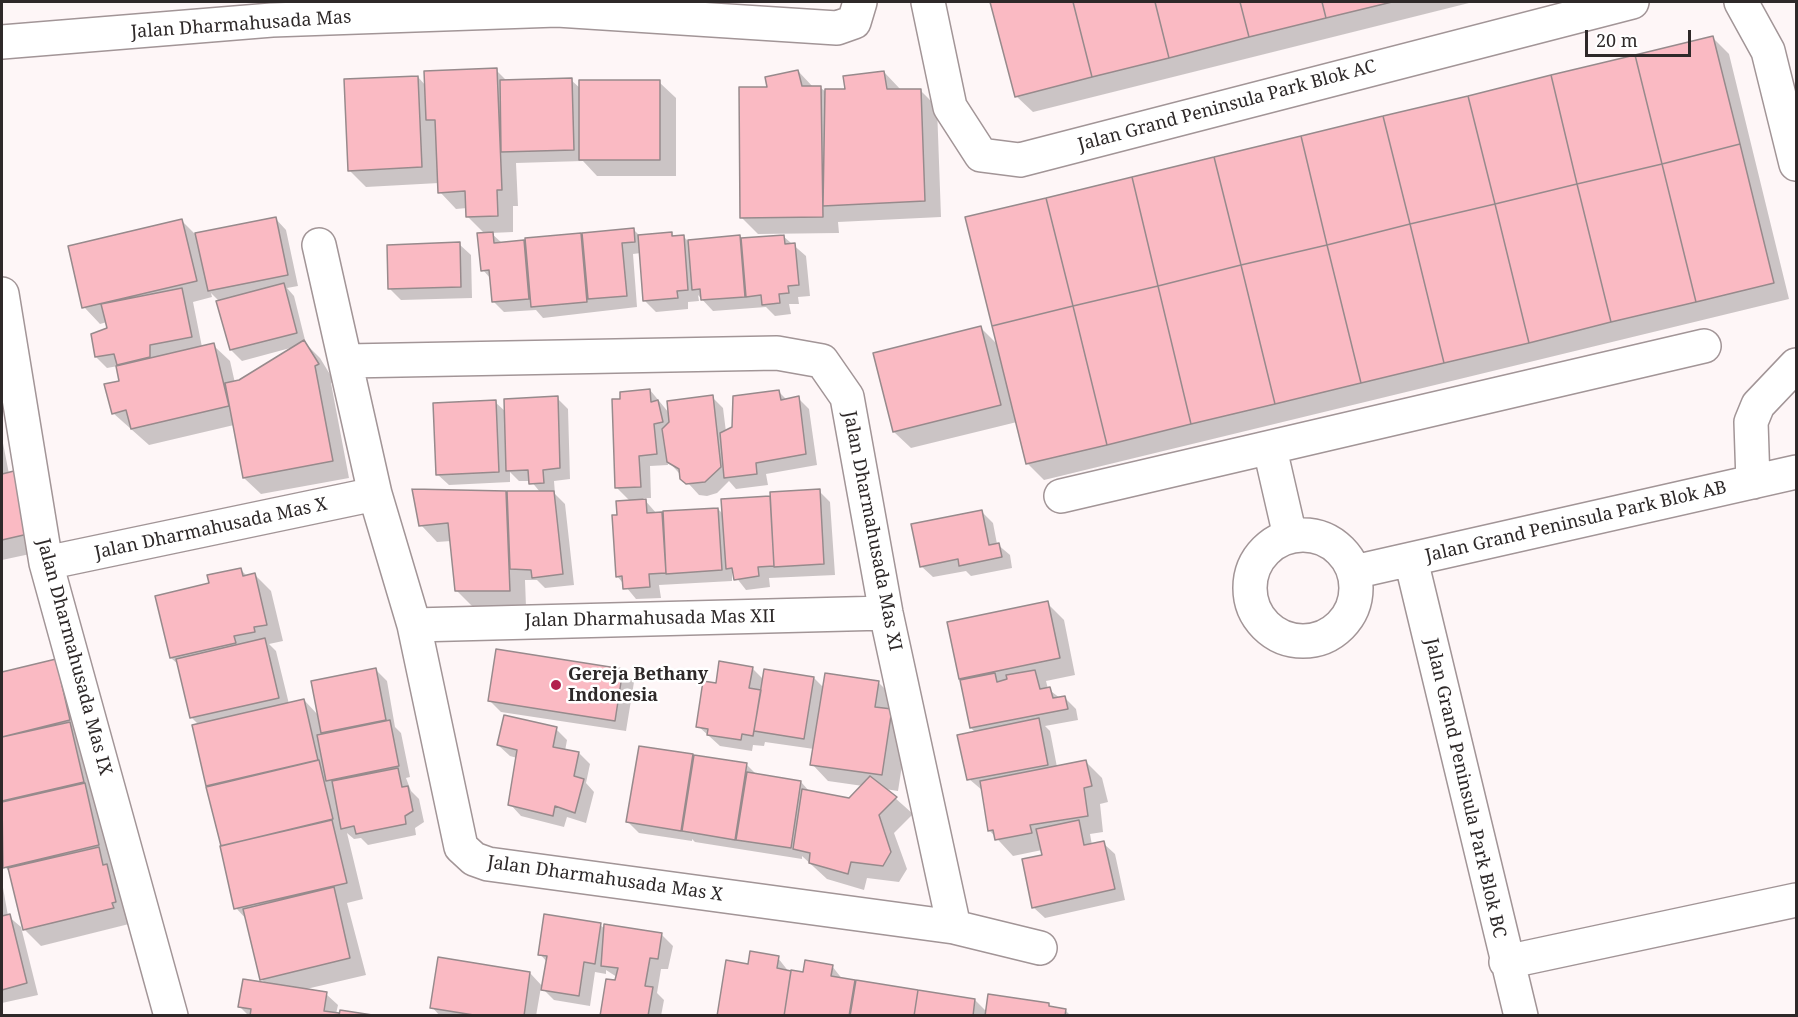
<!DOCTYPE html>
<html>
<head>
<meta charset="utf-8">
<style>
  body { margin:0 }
  #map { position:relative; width:1798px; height:1017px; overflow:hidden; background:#fef6f7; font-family:"Noto Serif",serif }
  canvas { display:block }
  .frame { position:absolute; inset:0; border:3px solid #2e2929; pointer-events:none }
  .scale { position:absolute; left:1585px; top:30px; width:106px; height:27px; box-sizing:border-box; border:3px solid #2e2929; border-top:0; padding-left:8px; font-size:18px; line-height:21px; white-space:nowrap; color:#2e2929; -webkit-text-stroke:4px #fff; paint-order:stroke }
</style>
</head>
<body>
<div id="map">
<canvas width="1798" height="1017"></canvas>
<div class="frame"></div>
<div class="scale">20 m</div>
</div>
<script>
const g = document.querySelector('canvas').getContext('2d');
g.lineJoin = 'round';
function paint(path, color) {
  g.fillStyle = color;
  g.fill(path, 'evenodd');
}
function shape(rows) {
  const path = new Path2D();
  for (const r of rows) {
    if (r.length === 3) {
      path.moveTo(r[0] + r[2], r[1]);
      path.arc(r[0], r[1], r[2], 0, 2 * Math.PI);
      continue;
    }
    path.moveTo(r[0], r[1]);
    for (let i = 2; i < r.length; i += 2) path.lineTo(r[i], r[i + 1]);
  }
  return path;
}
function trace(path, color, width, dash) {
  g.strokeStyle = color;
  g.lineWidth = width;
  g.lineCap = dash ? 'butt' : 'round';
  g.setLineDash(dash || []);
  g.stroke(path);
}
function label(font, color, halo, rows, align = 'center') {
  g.font = font + ' "Noto Serif",serif';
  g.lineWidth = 5;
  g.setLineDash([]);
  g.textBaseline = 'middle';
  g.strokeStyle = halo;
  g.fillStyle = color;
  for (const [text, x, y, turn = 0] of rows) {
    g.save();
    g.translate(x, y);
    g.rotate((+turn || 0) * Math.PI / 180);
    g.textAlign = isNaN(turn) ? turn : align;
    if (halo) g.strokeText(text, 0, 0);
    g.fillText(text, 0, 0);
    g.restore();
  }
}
const shadow = shape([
  [992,2,1473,2,1033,112,1016,96],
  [1713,38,1729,54,1789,299,1044,480,1027,463,1017,422,911,448,894,432,980,327,998,345],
  [496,70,507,81,571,80,581,89,659,82,676,98,676,176,597,176,583,161,516,163,518,206,513,206,513,232,491,233,502,243,581,234,584,237,634,230,640,236,671,233,675,237,683,236,688,241,783,236,806,256,810,296,798,297,799,304,789,304,791,314,775,316,766,307,713,311,698,295,699,301,688,302,688,309,656,312,645,301,641,253,633,254,637,307,543,318,536,310,504,312,493,301,491,279,483,270,485,234,468,217,467,208,456,209,440,192,439,183,366,187,349,170,418,77,426,86],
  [798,71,814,88,821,88,827,93,847,90,884,72,901,90,920,90,937,107,941,217,838,222,839,233,758,234,742,218,769,88],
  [275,218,286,230,298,286,287,288,294,296,306,344,320,358,334,381,331,383,349,478,261,494,244,478,234,425,149,445,113,413,121,382,118,366,107,368,96,357,109,329,107,322,100,324,84,307,182,221,196,235],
  [211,293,220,302,231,350,242,361,294,347,235,383,230,361,213,345,202,347,193,302,212,297],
  [459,244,471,255,472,298,401,300,390,289],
  [650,390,669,413,712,397,723,408,726,432,778,391,787,400,798,398,809,409,817,465,766,474,768,485,736,489,729,481,717,493,707,496,699,495,667,460,668,465,650,466,651,498,643,498,657,514,718,509,724,515,723,500,772,498,819,491,830,502,835,575,769,578,770,587,746,590,732,572,732,581,659,585,661,598,636,599,617,576,619,516,630,501,617,488,622,401],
  [557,398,568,409,570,479,554,481,555,494,565,504,574,585,545,588,537,580,525,580,526,607,473,607,457,591,451,541,437,542,421,525,506,492,509,495,540,492,531,481,519,481,510,472,510,482,449,485,437,474,495,402,506,412],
  [2,438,9,474,13,473,30,489,44,551,2,560],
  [981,511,993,523,997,544,1010,555,1012,568,971,576,966,571,933,577,921,566],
  [241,570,247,576,255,575,271,591,283,641,269,644,276,651,289,704,304,700,319,716,376,670,387,681,395,727,401,733,410,777,406,778,411,791,419,799,424,822,415,828,416,835,368,845,361,838,354,839,347,833,363,899,347,903,366,975,302,990,326,994,338,1005,336,1014,368,1016,249,1016,240,1007,267,985,261,979,247,920,236,908,194,726,199,725,192,718,180,666,171,658,211,584],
  [1047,603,1064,620,1075,675,1046,681,1048,689,1060,698,1065,698,1076,709,1078,720,1045,726,1050,731,1057,767,1086,762,1102,778,1108,802,1100,804,1103,832,1090,834,1092,845,1103,843,1115,854,1125,900,1045,918,1033,907,1044,856,1042,850,1013,856,989,830,982,790,969,779,976,733,971,728,961,678],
  [56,661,129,924,41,946,24,929,11,873,5,867,2,853,2,673],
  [752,668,764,680,814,678,824,688,879,683,895,699,908,727,898,791,885,789,913,814,894,833,907,869,899,882,867,878,864,890,827,879,802,856,802,859,695,842,692,839,692,841,639,833,628,822,640,747,746,764,758,776,801,782,810,792,850,800,863,786,828,781,812,764,814,749,765,742,764,746,753,745,752,751,720,746,698,726,717,685],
  [623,670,634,682,626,731,501,712,490,701],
  [556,729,567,740,565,751,579,753,590,764,586,783,594,792,586,823,567,817,564,827,521,816,510,804,517,758,510,756,498,745],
  [2,882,8,916,21,927,38,995,2,1003],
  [600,925,605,929,662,935,673,946,668,969,661,969,657,993,664,1000,661,1016,601,1016,617,977,606,970,606,974,595,972,590,1006,554,1000,541,987,536,1016,440,1016,432,1007,530,973,543,987,547,962,540,954],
  [778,958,789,972,804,974,832,966,843,980,975,1000,987,1012,1048,1005,1052,1008,1066,1011,1071,1016,718,1016,749,965]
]);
const building = shape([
  [990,2,1073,2,1092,77,1015,97,990,2],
  [1073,2,1155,2,1169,58,1092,77,1073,2],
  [1155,2,1240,2,1249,37,1169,58,1155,2],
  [1240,2,1322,2,1326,18,1249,37,1240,2],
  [1322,2,1392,2,1326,18,1322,2],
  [1713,36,1740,144,1662,164,1635,55,1713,36],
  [1635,55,1662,164,1577,184,1551,75,1635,55],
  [497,68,502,190,497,190,498,216,466,217,465,191,438,193,435,120,426,120,424,71,497,68],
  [798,70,802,86,821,86,823,217,740,218,739,87,767,87,765,77,798,70],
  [884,71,887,89,921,89,925,201,823,206,825,89,845,89,843,76,884,71],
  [1551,75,1577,184,1495,204,1468,96,1551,75],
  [418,76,422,167,348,171,344,79,418,76],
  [572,78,574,150,501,152,500,80,572,78],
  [579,80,660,80,660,160,579,160,579,80],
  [1468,96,1495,204,1410,224,1383,116,1468,96],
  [1383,116,1410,224,1327,245,1301,136,1383,116],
  [1301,136,1327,245,1241,265,1214,157,1301,136],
  [1740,144,1774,283,1696,302,1662,164,1740,144],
  [1214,157,1241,265,1158,286,1132,177,1214,157],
  [1662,164,1696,302,1611,322,1577,184,1662,164],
  [1132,177,1158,286,1073,306,1046,198,1132,177],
  [1577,184,1611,322,1529,343,1495,204,1577,184],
  [1046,198,1073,306,992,326,965,217,1046,198],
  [1495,204,1529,343,1444,363,1410,224,1495,204],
  [276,217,288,275,208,291,195,233,276,217],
  [182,219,197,281,82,308,68,246,182,219],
  [1410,224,1444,363,1361,383,1327,245,1410,224],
  [634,228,635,242,622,243,627,296,588,299,582,233,634,228],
  [493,232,494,243,524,240,529,299,492,302,489,270,481,271,477,233,493,232],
  [672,232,672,236,684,235,688,290,677,291,678,298,643,301,638,235,672,232],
  [581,233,587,302,531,307,525,238,581,233],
  [740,235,745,297,701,300,700,289,692,290,688,240,740,235],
  [784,235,785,244,795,243,799,285,788,286,789,293,779,294,780,303,762,305,761,295,746,297,741,238,784,235],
  [460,242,461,287,388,289,387,245,460,242],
  [1327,245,1361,383,1275,404,1241,265,1327,245],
  [1241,265,1275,404,1191,424,1158,286,1241,265],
  [284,283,297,333,230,350,216,301,284,283],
  [1158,286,1191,424,1107,445,1073,306,1158,286],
  [182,288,192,337,150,345,150,357,117,365,114,354,95,357,91,334,107,328,101,304,182,288],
  [1073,306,1107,445,1026,464,992,326,1073,306],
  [981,326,1001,405,893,432,873,353,981,326],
  [304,340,319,364,315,366,333,461,243,478,225,383,239,380,304,340],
  [214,343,229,406,131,429,126,410,112,414,104,384,119,381,116,366,214,343],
  [650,389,651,402,658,400,663,422,654,424,657,454,639,456,641,487,615,488,612,399,620,399,620,392,650,389],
  [779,390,781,400,799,396,806,454,756,463,757,474,724,478,720,433,732,427,733,396,779,390],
  [713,395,721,467,705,482,686,484,680,479,679,469,667,462,662,429,669,422,667,401,713,395],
  [558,396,560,468,543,470,544,483,529,484,528,470,506,471,504,399,558,396],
  [496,400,499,472,436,475,433,403,496,400],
  [14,471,28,534,2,540,2,474,14,471],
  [412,489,506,491,510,591,455,591,448,523,419,526,412,489],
  [820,489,824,564,774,567,770,492,820,489],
  [507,491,554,491,563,574,532,578,531,570,510,569,507,491],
  [770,496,774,566,758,567,759,576,734,580,732,568,726,569,721,499,770,496],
  [646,499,647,513,662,512,666,573,649,574,650,587,623,589,622,576,616,577,612,515,617,515,616,501,646,499],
  [718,508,722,570,666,574,663,511,718,508],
  [982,510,989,545,999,543,1002,557,959,566,958,559,920,567,911,524,982,510],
  [241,568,243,576,255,573,267,625,254,627,255,632,234,636,236,643,170,658,155,596,209,583,207,575,241,568],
  [1048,601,1060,658,959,679,947,622,1048,601],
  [265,638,279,698,190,718,176,659,265,638],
  [496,649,623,669,615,721,488,701,496,649],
  [56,659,70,720,2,737,2,672,56,659],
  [719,661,753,667,749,688,761,690,753,736,742,734,741,740,707,735,708,729,696,727,703,681,716,683,719,661],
  [376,668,386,720,321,733,311,681,376,668],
  [764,669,814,677,804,739,754,731,764,669],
  [1035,670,1040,689,1050,687,1053,698,1065,696,1068,709,970,728,960,680,995,673,997,682,1007,679,1006,675,1035,670],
  [825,673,879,681,875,707,892,709,882,775,810,765,825,673],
  [304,699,318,760,206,786,192,725,304,699],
  [504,715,557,727,553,747,579,752,574,776,584,779,575,813,555,806,553,816,508,805,517,750,497,745,504,715],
  [1039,718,1048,765,967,780,957,735,1039,718],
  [390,720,399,766,326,781,317,735,390,720],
  [70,722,84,782,2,801,2,737,70,722],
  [639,746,693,754,681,831,626,822,639,746],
  [694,755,747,763,735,840,682,831,694,755],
  [319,760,333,819,221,846,206,787,319,760],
  [1086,760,1092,786,1084,788,1088,816,1030,825,1032,833,995,840,993,830,988,831,980,781,1086,760],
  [398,768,402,787,408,786,413,811,405,816,406,824,356,834,354,826,341,829,332,781,398,768],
  [747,772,801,781,791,848,736,840,747,772],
  [870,776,897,797,879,815,891,852,883,866,851,862,848,874,809,863,810,853,793,849,802,789,849,798,870,776],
  [85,783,99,845,3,868,2,802,85,783],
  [332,820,347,883,234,909,220,846,332,820],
  [1079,820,1084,845,1104,841,1115,889,1032,908,1022,859,1042,855,1036,829,1079,820],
  [99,847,103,865,107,864,116,902,112,903,114,908,23,930,8,868,99,847],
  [334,887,350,958,260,980,243,909,334,887],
  [10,914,27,983,2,990,2,916,10,914],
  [544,914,601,923,595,964,584,962,579,996,541,990,547,956,538,955,544,914],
  [604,924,662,933,658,959,650,958,645,986,653,987,648,1016,600,1016,606,979,615,980,618,968,601,966,604,924],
  [750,951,779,956,777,968,791,971,784,1016,717,1016,726,960,748,964,750,951],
  [438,957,530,972,524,1016,480,1016,430,1008,438,957],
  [805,960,833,965,831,976,855,980,849,1016,784,1016,791,970,803,972,805,960],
  [243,979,327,992,324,1011,339,1013,339,1016,250,1016,251,1009,238,1007,243,979],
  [856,980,918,990,914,1016,850,1016,856,980],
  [918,990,975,999,973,1016,914,1016,918,990],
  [988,994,1049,1003,1049,1006,1066,1009,1065,1016,985,1016,988,994],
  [340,1010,379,1016,339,1016,340,1010]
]);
const street = shape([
  [928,2,950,107,981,155,1020,160,1632,2],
  [1741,2,1768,51,1796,164],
  [2,42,272,20,557,10,837,28,854,22,860,2],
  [319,245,375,494,414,625,461,847,474,859,488,864,954,927,1040,948],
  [2,294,46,563,171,1016],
  [347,361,777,353,822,361,847,397,886,613,954,927],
  [1270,449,1290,536],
  [1753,482,1751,422,1758,405,1796,365],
  [1061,496,1704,346],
  [1303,588,53],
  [1411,560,1521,1016],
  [46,563,375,494],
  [1354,572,1796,472],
  [414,625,886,613],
  [1506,962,1796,900]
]);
const markers = [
  [556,685,6,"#b2204d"]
];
const streetNames = [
  ["Jalan Dharmahusada Mas",241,25,-4],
  ["Jalan Grand Peninsula Park Blok AC",1227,106,-15],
  ["Jalan Grand Peninsula Park Blok AB",1576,522,-13],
  ["Jalan Dharmahusada Mas X",211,529,-12],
  ["Jalan Dharmahusada Mas XI",872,531,79],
  ["Jalan Dharmahusada Mas XII",650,619,-1],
  ["Jalan Dharmahusada Mas IX",74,657,75],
  ["Jalan Grand Peninsula Park Blok BC",1465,788,77],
  ["Jalan Dharmahusada Mas X",605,879,8]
];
const poiNames = [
  ["Gereja Bethany",568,675],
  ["Indonesia",568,696]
];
paint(shadow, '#0003');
paint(building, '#fabac3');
trace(building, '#978a8c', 1.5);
trace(street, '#a29597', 36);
trace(street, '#fff', 33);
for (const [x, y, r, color] of markers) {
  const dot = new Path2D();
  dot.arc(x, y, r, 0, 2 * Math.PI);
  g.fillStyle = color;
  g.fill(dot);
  trace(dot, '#fff', 2);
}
label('18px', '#2e2929', '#fff', streetNames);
label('bold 18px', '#2e2929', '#fff', poiNames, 'left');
</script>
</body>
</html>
